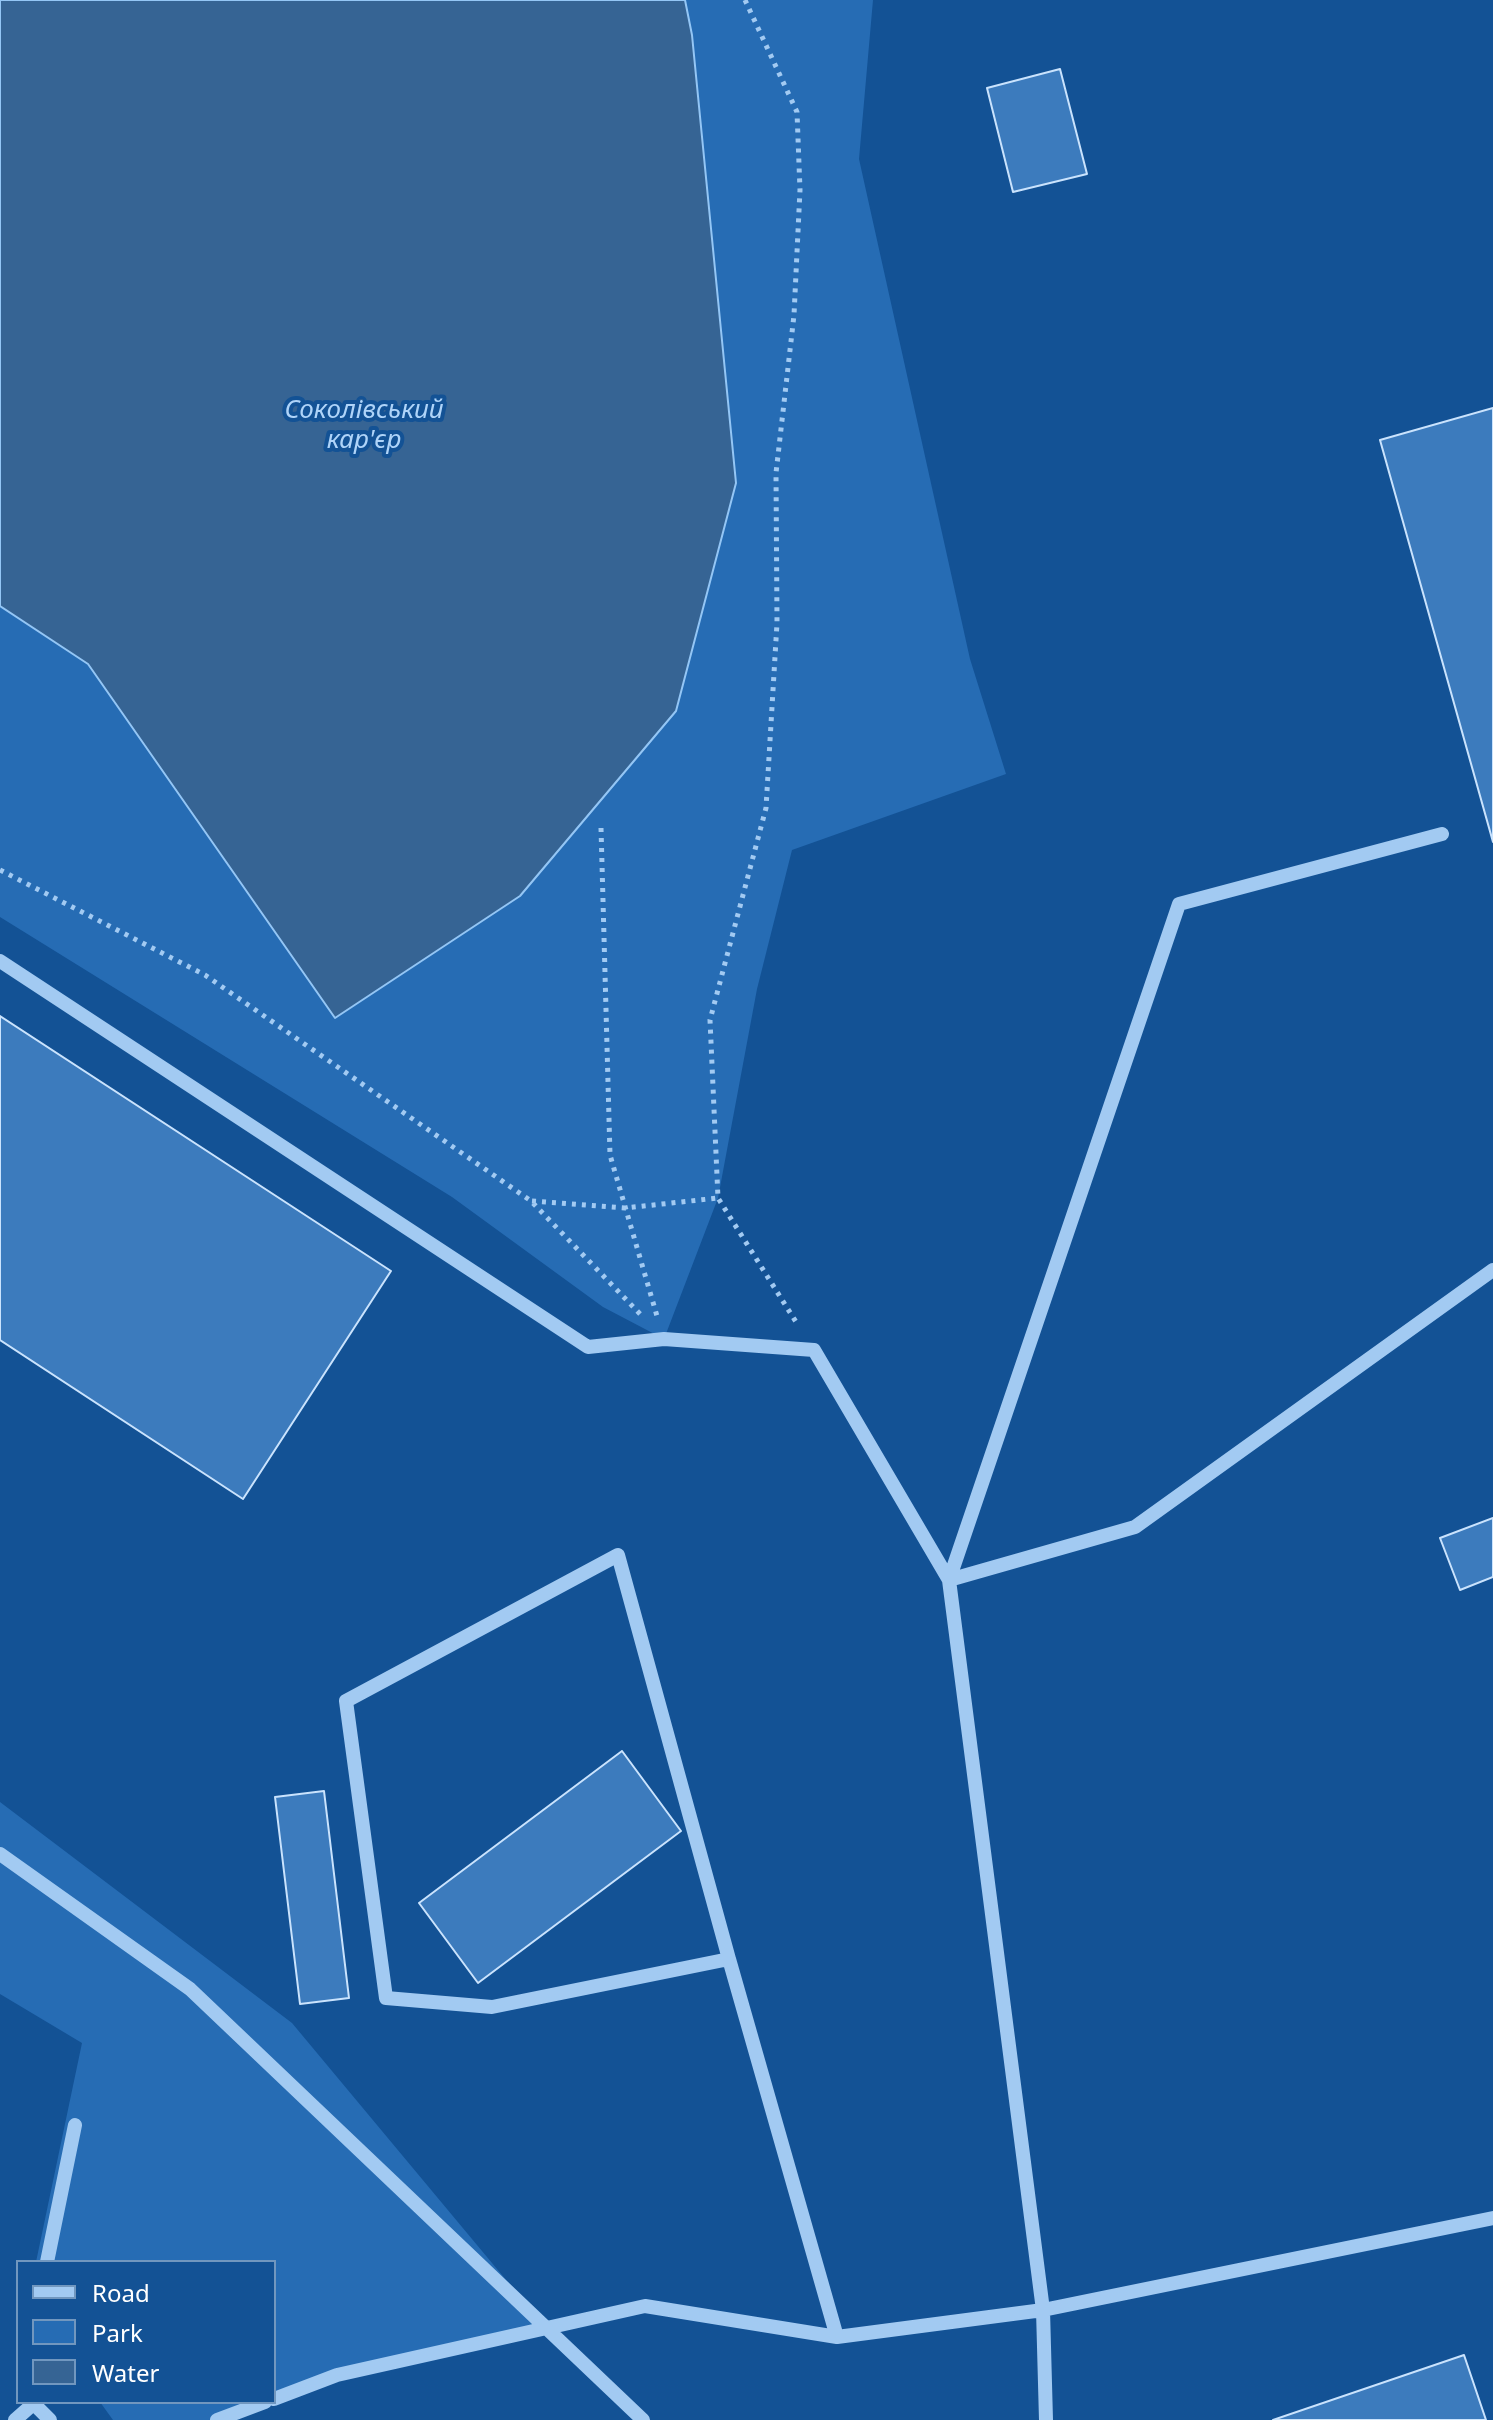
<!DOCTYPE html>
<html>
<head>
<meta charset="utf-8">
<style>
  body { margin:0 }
  #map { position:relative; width:1493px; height:2420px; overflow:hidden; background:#135295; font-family:"Noto Sans",sans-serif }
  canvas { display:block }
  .legend { position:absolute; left:16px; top:2260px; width:260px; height:144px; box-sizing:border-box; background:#135295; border:2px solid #7197bf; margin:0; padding:10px 14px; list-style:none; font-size:24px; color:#fff }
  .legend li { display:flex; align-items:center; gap:16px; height:40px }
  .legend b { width:40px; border:2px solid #7197bf }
</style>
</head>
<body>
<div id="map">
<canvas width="1493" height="2420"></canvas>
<ul class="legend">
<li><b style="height:10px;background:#a2caf2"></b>Road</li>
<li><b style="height:22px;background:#266cb4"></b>Park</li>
<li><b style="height:22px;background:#366494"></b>Water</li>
</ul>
</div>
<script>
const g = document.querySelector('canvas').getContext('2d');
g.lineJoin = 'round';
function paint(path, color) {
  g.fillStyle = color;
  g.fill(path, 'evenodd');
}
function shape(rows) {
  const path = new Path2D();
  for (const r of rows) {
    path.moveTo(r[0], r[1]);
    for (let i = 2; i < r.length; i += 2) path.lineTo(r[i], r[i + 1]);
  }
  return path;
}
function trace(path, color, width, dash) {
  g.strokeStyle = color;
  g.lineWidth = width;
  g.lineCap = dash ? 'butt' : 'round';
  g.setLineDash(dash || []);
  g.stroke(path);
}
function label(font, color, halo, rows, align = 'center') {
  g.font = font + ' "Noto Sans",sans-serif';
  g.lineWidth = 8;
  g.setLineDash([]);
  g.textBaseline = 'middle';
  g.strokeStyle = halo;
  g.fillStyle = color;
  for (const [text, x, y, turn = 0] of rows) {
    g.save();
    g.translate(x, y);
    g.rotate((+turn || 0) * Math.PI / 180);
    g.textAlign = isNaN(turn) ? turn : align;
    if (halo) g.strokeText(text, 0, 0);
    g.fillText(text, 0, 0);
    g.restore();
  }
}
const green = shape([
  [685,0,873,0,859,159,970,659,1006,774,792,850,757,989,718,1198,664,1339,603,1307,452,1197,0,917,0,606,88,663,335,1018,520,896,676,711,692,35],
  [0,1802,292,2023,547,2329,337,2375,274,2399,274,2262,36,2262,82,2043,0,1994],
  [100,2402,265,2402,217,2420,113,2420]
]);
const water = shape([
  [0,0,685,0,692,35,736,483,676,711,520,896,335,1018,88,664,0,606,0,0]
]);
const building = shape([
  [1060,69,1087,174,1013,192,987,88,1060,69],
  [1493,408,1493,842,1380,440,1493,408],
  [0,1016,391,1271,243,1499,0,1340,0,1016],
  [1493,1518,1493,1577,1460,1590,1440,1538,1493,1518],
  [622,1751,681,1831,478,1983,419,1903,622,1751],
  [324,1791,349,1998,300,2004,275,1797,324,1791],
  [1464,2355,1486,2420,1273,2420,1464,2355]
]);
const path = shape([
  [745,0,797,112,800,190,794,315,776,473,777,623,766,808,710,1020,718,1198,796,1322],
  [601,828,610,1155,657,1316],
  [0,870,205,975,531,1201,642,1316],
  [532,1201,625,1208,718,1198]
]);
const minor = shape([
  [0,961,588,1347,664,1339,814,1350,949,1580,1043,2310,1046,2420],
  [949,1580,1179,904,1442,834],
  [949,1580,1135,1527,1493,1270],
  [0,1854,190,1989,643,2420],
  [729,1959,618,1555,346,1701,386,1998,492,2007,729,1959,837,2337,1043,2310,1493,2218],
  [47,2262,75,2125],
  [274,2399,337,2375,645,2306,837,2337],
  [32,2402,50,2420],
  [15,2420,32,2405],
  [217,2420,265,2402]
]);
const waterNames = [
  ["Соколівський",364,411],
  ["кар'єр",364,441]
];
paint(green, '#266cb4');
paint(water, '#366494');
trace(water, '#94c6f5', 2);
paint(building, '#3c7bbd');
trace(building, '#cae3fd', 2);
trace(path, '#a2caf2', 5, [4, 6]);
trace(minor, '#a2caf2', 14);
label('italic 26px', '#afd4f9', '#135295', waterNames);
</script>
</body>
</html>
